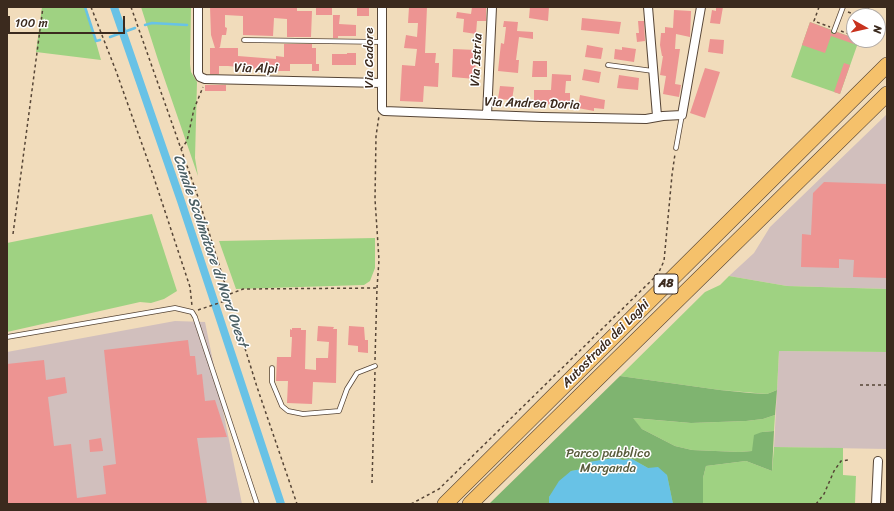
<!DOCTYPE html>
<html>
<head>
<meta charset="utf-8">
<style>
  body { margin:0 }
  #map { position:relative; width:894px; height:511px; overflow:hidden; background:#f1dcbb; font-family:Sriracha,sans-serif }
  canvas { display:block }
  .frame { position:absolute; inset:0; border:8px solid #3b2a1e; pointer-events:none }
  .north { position:absolute; left:846px; top:8px; width:40px; height:40px; box-sizing:border-box; background:#fff; border:1px solid #b1aaa5; border-radius:50%; rotate:98deg; font-size:11px; font-weight:700; line-height:16px; text-align:center; color:#3b2a1e }
  .north::after { content:''; display:block; margin:auto; width:14px; height:18px; background:#c8321e; clip-path:polygon(50% 0,100% 100%,50% 72%,0 100%) }
  .scale { position:absolute; left:8px; top:16px; width:117px; height:18px; box-sizing:border-box; border:2px solid #3b2a1e; border-top:0; padding-left:5px; font-size:12px; line-height:14px; white-space:nowrap; color:#3b2a1e; -webkit-text-stroke:3px #fff; paint-order:stroke }
</style>
</head>
<body>
<div id="map">
<canvas width="894" height="511"></canvas>
<div class="frame"></div>
<div class="north">N</div>
<div class="scale">100 m</div>
</div>
<script>
const g = document.querySelector('canvas').getContext('2d');
g.lineJoin = 'round';
function paint(path, color) {
  g.fillStyle = color;
  g.fill(path, 'evenodd');
}
function shape(rows) {
  const path = new Path2D();
  for (const r of rows) {
    path.moveTo(r[0], r[1]);
    for (let i = 2; i < r.length; i += 2) path.lineTo(r[i], r[i + 1]);
  }
  return path;
}
function trace(path, color, width, dash) {
  g.strokeStyle = color;
  g.lineWidth = width;
  g.lineCap = dash ? 'butt' : 'round';
  g.setLineDash(dash || []);
  g.stroke(path);
}
function label(font, color, halo, rows, align = 'center') {
  g.font = font + ' Sriracha,sans-serif';
  g.lineWidth = 3;
  g.setLineDash([]);
  g.textBaseline = 'middle';
  g.strokeStyle = halo;
  g.fillStyle = color;
  for (const [text, x, y, turn = 0] of rows) {
    g.save();
    g.translate(x, y);
    g.rotate((+turn || 0) * Math.PI / 180);
    g.textAlign = isNaN(turn) ? turn : align;
    if (halo) g.strokeText(text, 0, 0);
    g.fillText(text, 0, 0);
    g.restore();
  }
}
const industrial = shape([
  [887,114,887,289,787,286,729,276,754,253,770,227],
  [175,321,205,322,242,504,7,504,7,352],
  [779,351,887,352,887,449,774,447]
]);
const green = shape([
  [42,7,86,7,101,60,36,52],
  [141,7,191,7,190,64,191,72,197,82,195,158,198,176,159,63],
  [810,22,854,38,854,40,859,40,840,94,791,77],
  [152,214,177,291,164,299,151,303,140,302,7,332,7,243],
  [375,238,375,268,370,281,364,285,236,289,219,241],
  [729,276,787,286,887,289,887,352,779,351,777,390,767,394,720,390,620,376,705,292,720,285],
  [609,403,703,496,703,478,706,466,746,461,772,471,774,447,843,448,843,475,856,476,855,504,502,504],
  [775,415,774,431,762,432,752,451,739,452,692,450,675,446,642,429,632,418,691,423,746,421,763,419]
]);
const forest = shape([
  [620,376,720,390,750,393,767,394,777,390,775,415,763,419,746,421,691,423,633,418,642,429,675,446,692,450,739,452,752,451,754,435,762,432,774,431,772,471,746,461,706,466,703,478,703,504,673,504,667,475,648,468,632,459,623,460,614,458,589,462,582,469,571,471,549,497,549,504,489,504]
]);
const water = shape([
  [614,458,623,460,632,459,648,468,658,467,667,475,673,504,549,504,549,497,559,481,571,471,582,469,589,462]
]);
const stream = shape([
  [85,7,96,41,100,40],
  [145,25,152,23,187,25],
  [110,37,135,28]
]);
const canal = shape([
  [114,7,181,201,281,504]
]);
const building = shape([
  [210,7,297,7,297,11,312,11,311,37,287,37,287,19,274,18,273,36,243,35,243,16,225,15,225,27,227,28,226,35,222,35,220,47,219,48,238,48,238,56,276,59,276,56,284,57,284,44,312,44,312,48,316,48,316,64,319,64,319,71,312,71,312,64,290,64,290,71,258,71,258,69,228,66,219,66,219,74,210,74,210,48,215,48,211,35],
  [316,7,332,7,332,15,316,15],
  [357,7,369,7,369,16,357,16],
  [409,7,427,7,425,53,436,53,435,63,439,63,438,87,424,86,423,102,400,101,402,65,415,66,417,49,404,48,406,35,417,37,418,23,408,23],
  [472,7,486,7,486,21,477,21,476,34,463,32,464,19,456,18,457,12,471,14],
  [530,7,549,7,548,21,529,18],
  [716,7,723,7,720,24,710,23,712,10,716,11],
  [674,10,691,11,690,37,676,34,675,49,680,49,675,84,681,85,679,97,663,94,666,76,660,75,663,56,662,56,660,45,661,33,665,33,665,27,673,28],
  [333,15,340,15,339,24,356,25,356,36,338,36,338,38,333,38],
  [582,18,621,22,619,34,581,30],
  [504,21,518,22,517,31,533,32,533,39,519,37,516,60,519,60,518,73,498,71,501,43,504,44,506,27,503,27],
  [638,21,644,21,645,41,637,42,636,33,639,33],
  [810,22,831,30,831,33,833,34,837,32,854,38,854,44,831,36,825,53,802,45],
  [710,39,724,40,723,54,708,52],
  [587,45,603,48,601,59,585,57],
  [622,47,636,49,634,62,614,59,615,49,622,50],
  [453,49,476,50,475,79,452,77],
  [347,53,356,53,356,65,332,65,332,54,347,54],
  [533,61,547,61,547,77,532,77],
  [844,63,850,65,840,94,834,92],
  [705,68,720,72,705,118,690,113],
  [584,69,601,72,599,83,582,80],
  [552,74,571,75,571,81,566,81,565,93,570,93,570,105,534,104,534,90,551,90],
  [619,75,639,78,638,90,617,88],
  [205,85,226,85,226,91,205,91],
  [500,86,514,87,512,100,498,99],
  [580,95,605,100,604,109,594,108,594,111,578,108],
  [824,182,887,184,887,278,853,277,854,260,839,259,839,268,801,267,802,234,811,235,813,193],
  [318,326,334,327,333,329,337,329,336,383,313,382,312,404,287,403,288,381,276,381,277,357,291,357,292,337,290,337,290,329,292,330,292,328,301,328,301,330,306,330,305,369,316,370,316,358,328,358,329,342,317,341],
  [349,326,364,327,365,340,368,340,368,353,358,352,358,346,348,345],
  [188,340,190,356,195,356,197,375,202,374,205,401,215,400,227,437,197,438,207,504,7,504,7,364,44,360,46,380,65,377,67,393,48,397,54,446,71,444,77,498,106,494,103,466,116,464,104,350],
  [101,438,103,451,90,452,89,440]
]);
const path = shape([
  [91,7,116,71,153,175,190,287,192,306],
  [131,7,198,197,257,387,297,504],
  [819,7,814,21,830,27],
  [848,12,859,16],
  [865,16,869,7],
  [841,31,854,36],
  [181,149,187,141,194,109,203,87],
  [13,234,43,7],
  [230,294,243,289,377,288],
  [198,310,231,299],
  [375,360,377,288,379,260,375,199,376,136,379,116],
  [860,385,887,385],
  [372,483,375,371],
  [411,504,439,489,658,274,664,261,672,175,675,154],
  [816,504,824,494,834,471,841,461,848,460]
]);
const lane = shape([
  [834,31,843,7],
  [244,40,382,42],
  [608,65,653,71],
  [676,148,682,115],
  [7,337,175,308,192,312,195,317,257,504],
  [272,368,272,382,282,406,288,411,303,414,339,411,347,389,357,373,375,366]
]);
const street = shape([
  [198,7,198,73,200,77,205,79,382,83],
  [382,7,382,109,384,111,542,117,646,119,663,116,682,115,701,7],
  [648,7,657,116],
  [487,115,492,7],
  [876,504,878,461]
]);
const highway = shape([
  [445,504,887,65],
  [470,504,887,94]
]);
const shields = [
  [666,284,24]
];
const shieldNames = [
  ["A8",666,284]
];
const streetNames = [
  ["Via Cadore",370,58,-90],
  ["Via Istria",477,60,-87],
  ["Via Alpi",256,69,1],
  ["Via Andrea Doria",532,104,2],
  ["Autostrada dei Laghi",606,344,-45]
];
const parkNames = [
  ["Parco pubblico",608,454],
  ["Morganda",608,469]
];
const waterNames = [
  ["Canale Scolmatore di Nord Ovest",210,251,71]
];
paint(industrial, '#d1bfbd');
paint(green, '#9fd282');
paint(forest, '#7fb470');
paint(water, '#68c2e6');
trace(stream, '#68c2e6', 2.5);
trace(canal, '#68c2e6', 8);
paint(building, '#ed9492');
trace(lane, '#564536', 5.5);
trace(street, '#564536', 10);
trace(highway, '#564536', 16);
trace(path, '#564536', 1.5, [3, 3]);
trace(lane, '#fff', 4);
trace(street, '#fff', 8);
trace(highway, '#f5c16b', 15);
for (const [x, y, w] of shields) {
  const box = new Path2D();
  box.roundRect(x - w / 2, y - 10, w, 20, 3);
  g.fillStyle = '#fff';
  g.fill(box);
  trace(box, '#3b2a1e', 1);
}
label('bold 12px', '#3b2a1e', null, shieldNames);
label('13px', '#3b2a1e', '#fff', streetNames);
label('13px', '#595c3c', '#fff', parkNames);
label('italic 14px', '#4b5f64', '#fff', waterNames);
</script>
</body>
</html>
